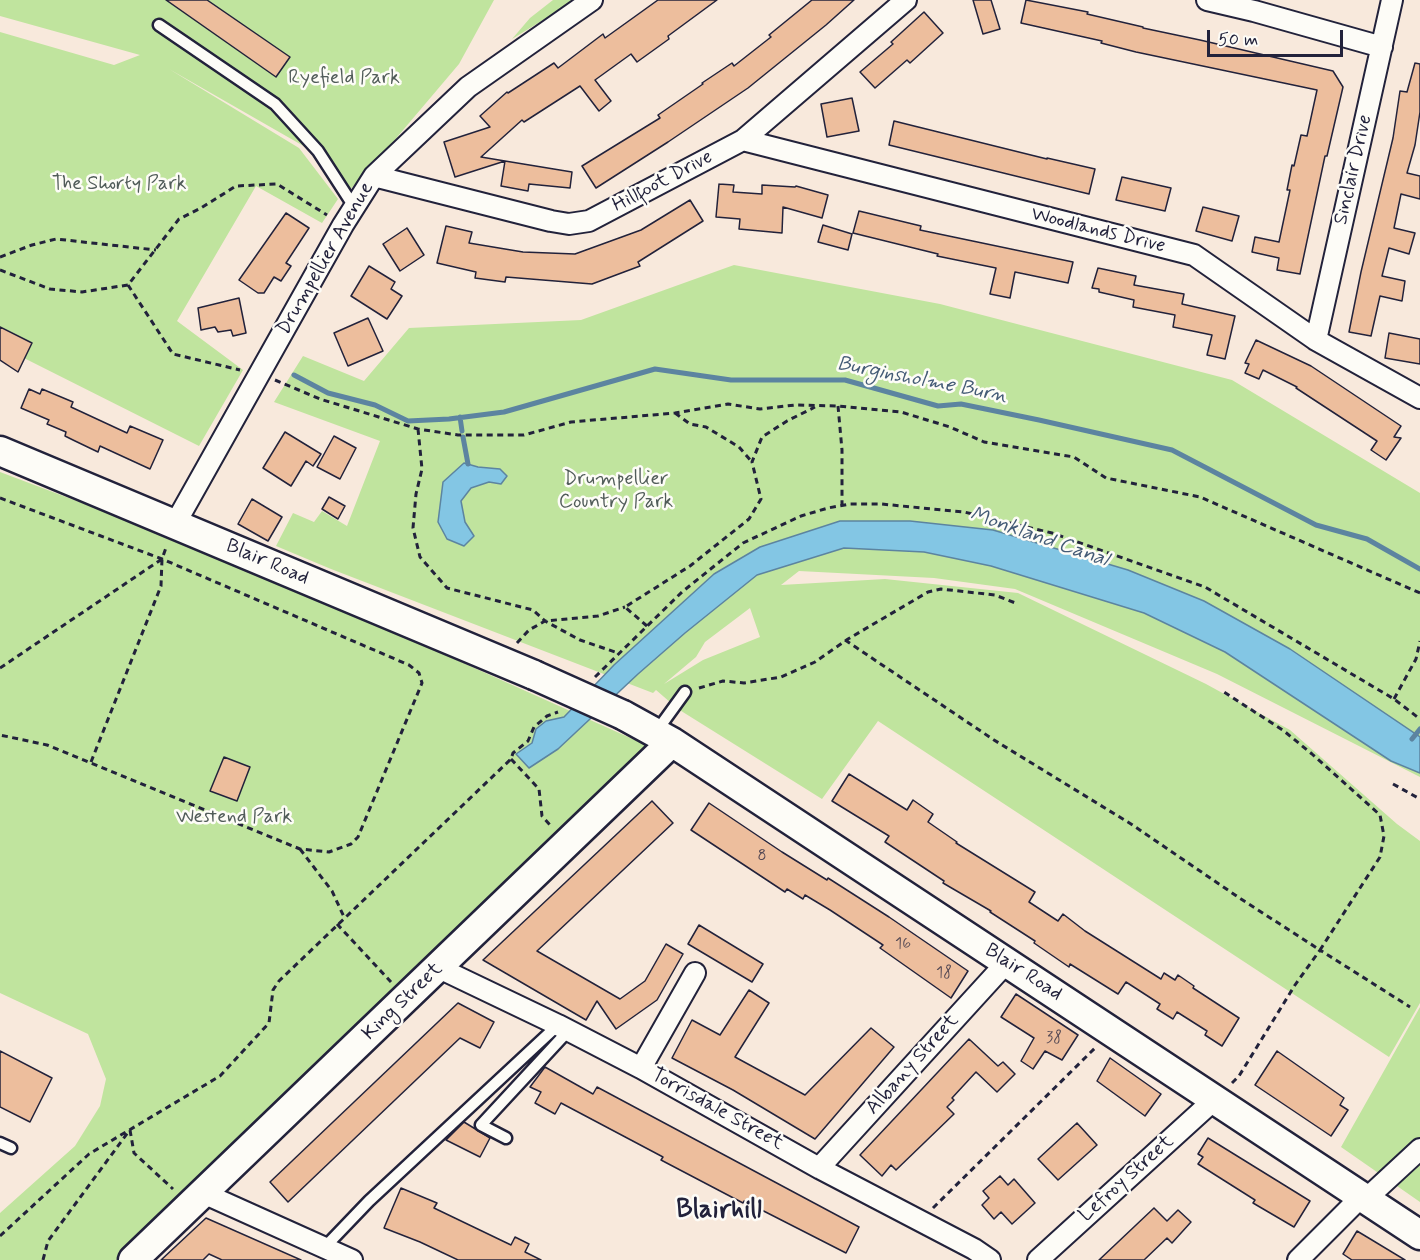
<!DOCTYPE html>
<html>
<head>
<meta charset="utf-8">
<style>
  body { margin:0 }
  #map { position:relative; width:1420px; height:1260px; overflow:hidden; background:#f8e9dc; font-family:Mynerve,sans-serif }
  canvas { display:block }
  .scale { position:absolute; left:1207px; top:30px; width:136px; height:27px; box-sizing:border-box; border:3px solid #22223b; border-top:0; padding-left:8px; font-size:18px; line-height:21px; white-space:nowrap; color:#22223b; -webkit-text-stroke:4px #fdfcf7; paint-order:stroke }
</style>
</head>
<body>
<div id="map">
<canvas width="1420" height="1260"></canvas>
<div class="scale">50 m</div>
</div>
<script>
const g = document.querySelector('canvas').getContext('2d');
g.lineJoin = 'round';
function paint(path, color) {
  g.fillStyle = color;
  g.fill(path, 'evenodd');
}
function shape(rows) {
  const path = new Path2D();
  for (const r of rows) {
    path.moveTo(r[0], r[1]);
    for (let i = 2; i < r.length; i += 2) path.lineTo(r[i], r[i + 1]);
  }
  return path;
}
function trace(path, color, width, dash) {
  g.strokeStyle = color;
  g.lineWidth = width;
  g.lineCap = dash ? 'butt' : 'round';
  g.setLineDash(dash || []);
  g.stroke(path);
}
function label(font, color, halo, rows, align = 'center') {
  g.font = font + ' Mynerve,sans-serif';
  g.lineWidth = 5;
  g.setLineDash([]);
  g.textBaseline = 'middle';
  g.strokeStyle = halo;
  g.fillStyle = color;
  for (const [text, x, y, turn = 0] of rows) {
    g.save();
    g.translate(x, y);
    g.rotate((+turn || 0) * Math.PI / 180);
    g.textAlign = isNaN(turn) ? turn : align;
    if (halo) g.strokeText(text, 0, 0);
    g.fillText(text, 0, 0);
    g.restore();
  }
}
const green = shape([
  [0,0,494,0,459,64,376,162,342,198,307,148,169,69,299,148,338,199,322,223,256,186,177,321,243,370,199,446,0,346,0,32,114,65,140,55,0,16],
  [553,0,576,0,512,39,530,18],
  [734,265,940,304,1232,380,1420,493,1420,777,1217,674,1015,589,934,578,799,571,781,585,885,579,1018,593,1206,684,1290,730,1397,824,1420,841,1420,1003,1389,1057,878,721,822,799,678,709,656,690,653,693,331,569,276,546,293,513,314,522,322,511,347,526,380,441,274,402,303,356,364,381,409,328,581,320],
  [750,608,760,637,703,660,664,684,696,657,705,642],
  [0,472,238,562,646,745,116,1260,0,1260,0,1213,75,1146,100,1106,106,1079,88,1034,0,993],
  [1420,1007,1420,1202,1341,1147]
]);
const water = shape([
  [464,463,478,467,500,469,507,476,501,484,489,482,471,488,461,501,465,522,474,536,464,546,447,539,438,522,443,482,464,463],
  [840,521,910,521,993,530,1128,570,1204,601,1290,649,1420,737,1420,773,1391,761,1225,652,1144,613,991,566,924,552,844,548,757,575,685,633,638,674,558,749,529,768,516,754,532,743,536,729,546,721,564,717,614,665,714,574,760,547,840,521]
]);
const stream = shape([
  [294,375,328,393,375,405,408,421,449,419,504,412,655,369,731,380,845,380,938,406,961,404,1039,420,1172,450,1316,525,1367,539,1420,569],
  [460,417,462,431],
  [463,437,468,464],
  [1412,739,1420,729]
]);
const building = shape([
  [166,0,207,0,290,57,276,77,166,0],
  [658,0,717,0,668,36,669,39,637,62,631,54,595,80,611,101,599,111,580,86,524,122,522,120,481,157,505,161,455,177,444,142,490,127,480,116,507,92,508,93,554,63,558,68,603,34,605,38,658,0],
  [812,0,854,0,826,25,748,88,668,142,596,188,582,166,660,118,658,115,703,84,702,83,732,63,734,66,771,37,769,35,812,0],
  [973,0,991,0,1000,29,983,34,973,0],
  [1026,0,1088,12,1087,14,1143,27,1143,28,1200,40,1333,71,1343,87,1327,156,1325,156,1300,274,1277,270,1279,258,1252,252,1255,237,1279,242,1290,190,1287,190,1292,165,1294,166,1301,135,1307,136,1317,90,1136,52,1101,43,1102,41,1021,23,1026,0],
  [924,12,943,33,910,63,907,60,875,88,860,72,893,44,891,42,924,12],
  [1415,63,1420,64,1420,112,1415,145,1407,173,1420,176,1420,199,1401,194,1394,228,1415,233,1409,254,1389,248,1382,276,1405,281,1402,301,1380,296,1371,336,1349,332,1361,272,1393,138,1400,91,1407,92,1415,63],
  [852,98,859,131,827,137,821,104,852,98],
  [894,121,1047,159,1047,158,1095,169,1089,194,889,145,894,121],
  [505,161,572,172,570,188,529,184,528,191,501,186,505,161],
  [1122,177,1171,188,1165,211,1116,200,1122,177],
  [719,184,734,185,733,192,762,194,762,185,795,187,796,186,828,195,822,218,783,207,782,233,739,229,740,219,716,217,719,184],
  [690,200,703,221,638,262,640,266,592,284,506,277,505,282,475,278,476,272,437,263,446,226,472,232,469,243,523,252,575,254,641,230,690,200],
  [1203,207,1239,216,1232,241,1196,231,1203,207],
  [859,211,921,226,920,230,1073,262,1068,283,1015,272,1010,298,990,294,996,268,937,256,938,254,853,233,859,211],
  [286,213,309,228,286,263,291,266,281,281,274,277,264,293,258,293,239,280,286,213],
  [823,225,852,234,848,250,818,242,823,225],
  [407,228,424,255,400,271,383,244,407,228],
  [369,266,395,282,391,289,402,296,387,319,351,296,369,266],
  [1098,268,1136,276,1134,285,1184,294,1182,304,1235,316,1225,359,1207,355,1212,335,1173,327,1175,315,1133,307,1134,300,1099,292,1099,289,1092,288,1098,268],
  [239,298,246,333,233,336,231,330,218,332,215,327,201,330,198,308,239,298],
  [368,318,383,351,348,366,334,333,368,318],
  [0,327,32,343,18,372,0,360,0,327],
  [1389,333,1420,339,1420,364,1385,358,1389,333],
  [1256,340,1311,366,1401,426,1394,437,1401,438,1386,460,1371,450,1377,441,1296,388,1297,387,1263,370,1259,379,1245,373,1249,364,1245,363,1256,340],
  [29,389,40,394,42,389,73,402,71,407,127,433,130,426,163,440,150,469,100,446,98,452,73,440,65,436,66,432,47,424,49,420,21,408,29,389],
  [285,432,321,454,313,466,306,461,291,486,263,468,285,432],
  [334,436,356,448,340,479,317,467,334,436],
  [329,497,345,506,338,519,322,509,329,497],
  [252,499,282,517,268,541,238,524,252,499],
  [224,757,250,767,237,801,210,791,224,757],
  [849,774,907,810,913,800,933,814,928,822,957,842,956,843,1035,892,1029,902,1058,921,1063,914,1085,931,1161,979,1164,973,1175,980,1178,975,1194,986,1193,988,1239,1018,1222,1046,1205,1035,1207,1031,1177,1012,1173,1019,1157,1009,1160,1004,1126,982,1118,994,1070,964,1069,967,1034,943,1035,941,990,912,991,911,943,883,944,881,885,842,889,836,832,801,849,774],
  [652,801,673,823,537,951,620,999,645,981,666,944,683,954,657,1000,616,1029,597,1001,586,1020,483,960,652,801],
  [709,803,782,852,827,880,828,878,889,917,968,971,951,998,880,948,883,945,830,910,805,895,803,899,787,889,785,892,691,830,709,803],
  [699,925,763,964,752,982,688,944,699,925],
  [749,990,769,1003,735,1057,805,1095,871,1028,894,1047,815,1139,733,1090,672,1058,692,1020,720,1035,749,990],
  [1016,994,1078,1035,1062,1060,1045,1051,1033,1069,1021,1061,1034,1038,1001,1017,1016,994],
  [458,1003,494,1022,480,1048,460,1038,288,1202,270,1182,458,1003],
  [969,1039,998,1066,1003,1062,1015,1074,997,1092,976,1072,952,1098,954,1100,947,1107,954,1114,896,1170,891,1165,882,1176,860,1155,969,1039],
  [0,1051,52,1078,30,1122,0,1107,0,1051],
  [1277,1051,1344,1098,1340,1105,1348,1110,1331,1136,1255,1085,1277,1051],
  [1110,1058,1161,1094,1145,1116,1097,1081,1110,1058],
  [545,1067,593,1094,597,1087,859,1227,846,1253,744,1201,743,1203,661,1160,663,1157,561,1103,555,1114,535,1103,541,1092,530,1087,545,1067],
  [464,1122,490,1138,480,1157,446,1140,464,1122],
  [1077,1123,1097,1145,1058,1180,1038,1159,1077,1123],
  [1208,1138,1310,1201,1294,1227,1253,1203,1255,1200,1198,1164,1203,1157,1198,1154,1208,1138],
  [1000,1176,1008,1185,1014,1179,1035,1203,1012,1224,1001,1212,994,1219,982,1205,989,1198,983,1191,1000,1176],
  [401,1188,437,1203,434,1208,511,1245,515,1237,529,1244,525,1252,541,1260,458,1260,420,1242,384,1228,401,1188],
  [1154,1208,1167,1221,1178,1210,1191,1222,1172,1243,1167,1238,1144,1260,1099,1260,1154,1208],
  [206,1218,301,1260,222,1260,209,1254,203,1260,161,1260,206,1218],
  [1357,1231,1367,1237,1405,1260,1352,1260,1343,1254,1357,1231]
]);
const path = shape([
  [0,257,32,245,56,239,156,250],
  [0,270,50,289,82,292,128,285,179,219,201,208,236,186,277,184,327,215],
  [128,285,173,354,240,370],
  [275,380,320,399,418,429,458,435,524,435,571,422,675,413,728,404,760,409,795,405,838,406,901,412,950,427,984,442,1074,457,1106,478,1200,497,1420,593],
  [838,406,842,450,842,505],
  [675,413,690,424,706,427,739,447,752,462],
  [418,429,422,469,416,494,413,528,420,557,447,588,533,610,545,621,580,640,618,653],
  [0,498,162,559,409,665,419,673,422,683,358,837,351,844,329,852,300,849,47,745,0,735],
  [647,626,625,607,690,566,749,519,761,499,752,462,762,437,787,421,815,407],
  [845,640,994,740,1131,824,1241,899,1320,950,1380,857,1384,836,1380,815,1312,754,1284,731,1221,690],
  [517,643,529,630,545,621,598,616,625,607],
  [0,668,162,559,167,545],
  [595,677,682,592,743,543,801,516,828,508,850,504,881,504,964,512,1052,533,1205,587,1394,699,1420,719],
  [699,688,723,681,744,683,781,677,815,662,848,639,928,592,941,589,995,595,1018,604],
  [1394,699,1416,659,1420,641],
  [511,759,539,789,542,816,551,826],
  [91,762,161,586,162,559],
  [1393,784,1420,799],
  [300,849,332,891,344,917],
  [337,924,391,982],
  [1232,1083,1239,1076,1295,985,1320,950,1410,1007],
  [130,1130,134,1153,173,1189],
  [933,1208,1095,1048],
  [0,1236,89,1154,220,1076,269,1023,273,990,279,981,511,759,513,753,528,741,534,727,547,716,558,712],
  [43,1260,48,1241,129,1131]
]);
const lane = shape([
  [159,25,275,104,318,151,349,199,356,204],
  [656,732,685,692],
  [506,1138,481,1125,569,1030],
  [0,1143,11,1148],
  [324,1248,369,1201,558,1025]
]);
const street = shape([
  [1207,0,1254,11,1382,47],
  [743,140,1194,255,1316,340,1420,398],
  [374,176,551,221,569,224,589,221,743,140,906,0],
  [1316,340,1392,0],
  [175,524,343,225,374,176,468,87,592,0],
  [439,968,558,1025,641,1068,819,1168,974,1249,990,1260],
  [641,1068,695,973],
  [819,1168,1007,962],
  [203,1193,352,1260],
  [1366,1199,1420,1149],
  [1038,1260,1215,1099],
  [1298,1260,1362,1196]
]);
const secondary = shape([
  [0,451,534,675],
  [623,715,672,742,1420,1235],
  [133,1260,672,742]
]);
const secondaryBridge = shape([
  [534,675,623,715]
]);
const numberNames = [
  ["8",762,857],
  ["16",903,945],
  ["18",944,974],
  ["38",1054,1039]
];
const parkNames = [
  ["Ryefield Park",344,79],
  ["The Shorty Park",119,185],
  ["Drumpellier",616,480],
  ["Country Park",616,503],
  ["Westend Park",234,818]
];
const streetNames = [
  ["Sinclair Drive",1354,170,-77],
  ["Hillfoot Drive",663,182,-28],
  ["Woodlands Drive",1098,231,14],
  ["Drumpellier Avenue",326,259,-60],
  ["Blair Road",267,563,23],
  ["Blair Road",1023,973,33],
  ["King Street",403,1002,-44],
  ["Albany Street",913,1065,-48],
  ["Torrisdale Street",717,1110,29],
  ["Lefroy Street",1127,1179,-42]
];
const waterNames = [
  ["Burginsholme Burn",922,381,11],
  ["Monkland Canal",1039,538,19]
];
const districtNames = [
  ["Blairhill",719,1212]
];
paint(green, '#c0e49e');
paint(water, '#83c6e4');
trace(water, '#5c84a0', 1.5);
trace(stream, '#5c84a0', 5);
paint(building, '#edbe9d');
trace(building, '#22223b', 1.5);
trace(lane, '#22223b', 15);
trace(street, '#22223b', 24);
trace(secondary, '#22223b', 33);
trace(path, '#22223b', 3, [6, 4.5]);
trace(lane, '#fdfcf7', 10);
trace(street, '#fdfcf7', 20);
trace(secondary, '#fdfcf7', 28);
trace(secondaryBridge, '#22223b', 33, []);
trace(secondaryBridge, '#fdfcf7', 28);
label('16px', '#554954', null, numberNames);
label('20px', '#515c59', '#fdfcf7', parkNames);
label('20px', '#22223b', '#fdfcf7', streetNames);
label('italic 21px', '#445b76', '#fdfcf7', waterNames);
label('bold 26px', '#22223b', '#fdfcf7', districtNames);
</script>
</body>
</html>
